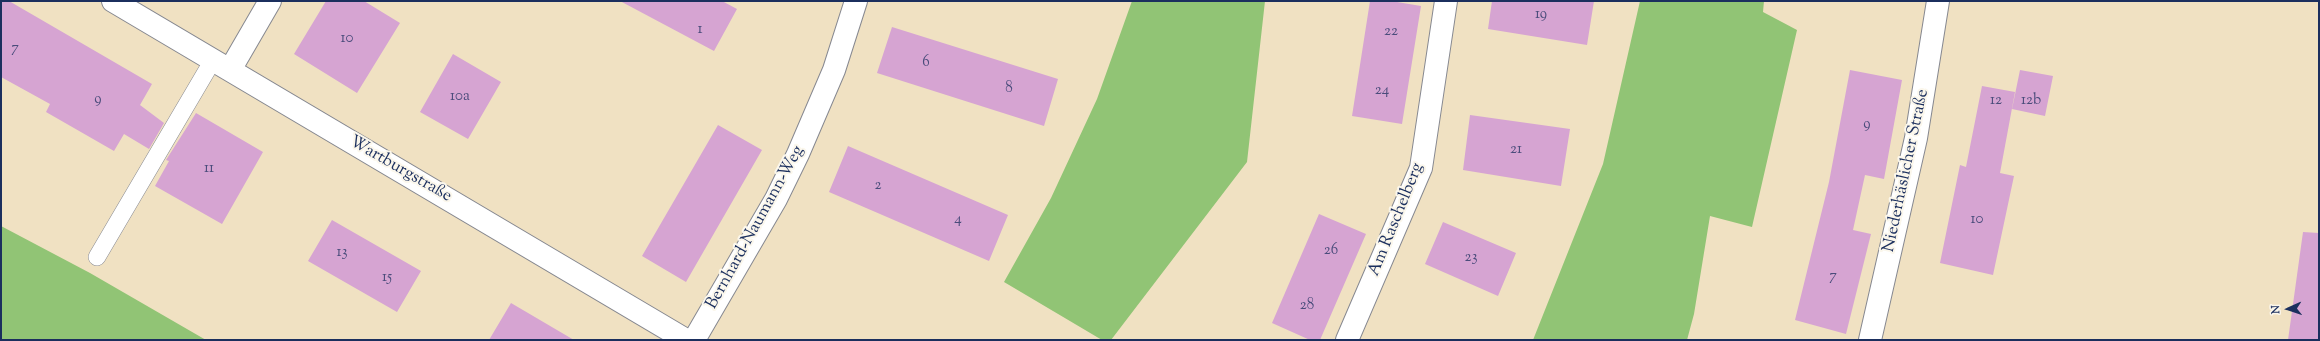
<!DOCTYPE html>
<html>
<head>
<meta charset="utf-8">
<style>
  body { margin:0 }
  #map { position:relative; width:2320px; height:341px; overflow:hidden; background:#f0e1c2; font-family:"Sorts Mill Goudy",serif }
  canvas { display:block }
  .frame { position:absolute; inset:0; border:2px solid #1b2f5e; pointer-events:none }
  .north { position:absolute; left:2268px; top:289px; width:40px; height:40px; -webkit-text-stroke:3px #fbf7ec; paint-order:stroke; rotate:267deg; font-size:11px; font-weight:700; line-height:16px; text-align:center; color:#1b2f5e }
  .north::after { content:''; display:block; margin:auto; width:14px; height:18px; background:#1b2f5e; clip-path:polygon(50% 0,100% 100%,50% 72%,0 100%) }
</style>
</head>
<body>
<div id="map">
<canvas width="2320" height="341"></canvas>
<div class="frame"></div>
<div class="north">N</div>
</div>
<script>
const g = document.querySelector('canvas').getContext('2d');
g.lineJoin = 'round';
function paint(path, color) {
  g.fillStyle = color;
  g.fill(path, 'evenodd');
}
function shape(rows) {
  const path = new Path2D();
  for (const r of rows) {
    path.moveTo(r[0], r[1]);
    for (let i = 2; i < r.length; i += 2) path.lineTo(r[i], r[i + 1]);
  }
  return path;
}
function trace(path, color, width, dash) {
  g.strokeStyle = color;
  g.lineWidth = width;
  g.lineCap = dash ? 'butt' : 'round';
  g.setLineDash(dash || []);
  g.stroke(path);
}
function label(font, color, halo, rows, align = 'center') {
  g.font = font + ' "Sorts Mill Goudy",serif';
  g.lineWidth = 4;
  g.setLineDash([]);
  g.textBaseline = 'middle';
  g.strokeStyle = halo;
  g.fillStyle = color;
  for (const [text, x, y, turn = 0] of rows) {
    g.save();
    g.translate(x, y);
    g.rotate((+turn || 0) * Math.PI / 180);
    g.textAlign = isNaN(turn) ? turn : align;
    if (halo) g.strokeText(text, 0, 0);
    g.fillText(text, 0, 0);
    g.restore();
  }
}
const green = shape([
  [1132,1,1265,1,1247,162,1111,340,1102,340,1004,282,1051,198,1097,99],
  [1640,1,1764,1,1763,12,1797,30,1752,227,1710,216,1694,314,1687,340,1533,340,1603,164],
  [1,226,90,273,206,340,1,340]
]);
const building = shape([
  [1,1,9,1,152,84,140,105,164,123,149,149,124,134,114,151,46,112,50,104,1,77],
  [326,1,364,1,400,23,357,93,294,54],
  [620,1,722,1,737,9,714,51],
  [1370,1,1391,1,1421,6,1402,124,1352,116],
  [1492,1,1594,1,1587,45,1488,29],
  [892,27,1058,79,1044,126,877,73],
  [453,54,501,82,468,139,420,112],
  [1850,70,1902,80,1884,179,1865,175,1853,230,1871,234,1846,334,1795,320,1829,182],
  [2020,70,2053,76,2045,116,2012,109],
  [1982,86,2015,92,2000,173,2014,176,1993,275,1940,263,1960,165,1966,167],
  [196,113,263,152,222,224,155,186,169,161,166,160],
  [1470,115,1570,129,1561,186,1463,170],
  [718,125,762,150,686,282,642,256],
  [848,146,1008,215,989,261,829,192],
  [1319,214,1366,234,1320,340,1310,340,1272,323],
  [332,220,421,271,397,312,308,261],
  [1443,222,1516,253,1498,296,1425,264],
  [2303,232,2319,233,2319,340,2288,340],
  [511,303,574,340,489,340]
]);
const lane = shape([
  [97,257,213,60]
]);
const street = shape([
  [113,1,686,340],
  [230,70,270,1],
  [694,340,776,199,798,154,834,70,856,1],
  [1347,340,1421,168,1446,1],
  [1870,340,1916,138,1938,1]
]);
const numberNames = [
  ["19",1541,15],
  ["1",700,30],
  ["22",1391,32],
  ["10",347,39],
  ["7",15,49],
  ["6",926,63],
  ["8",1009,89],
  ["24",1382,91],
  ["10a",460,97],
  ["9",98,100],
  ["12",1996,101],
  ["12b",2031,101],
  ["9",1867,125],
  ["21",1516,150],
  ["11",209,169],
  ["2",878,186],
  ["4",958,220],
  ["10",1977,220],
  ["26",1331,251],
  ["13",342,253],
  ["23",1471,258],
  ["7",1833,277],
  ["15",387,278],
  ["28",1307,306]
];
const streetNames = [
  ["Wartburgstraße",400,170,30],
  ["Niederhäslicher Straße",1907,171,-78],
  ["Am Raschelberg",1397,220,-68],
  ["Bernhard-Naumann-Weg",756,228,-61]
];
paint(green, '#91c475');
paint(building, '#d6a4d2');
trace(lane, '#868890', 18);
trace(street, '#868890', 24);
trace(lane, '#fff', 17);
trace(street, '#fff', 22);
label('15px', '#4a4c7b', null, numberNames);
label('17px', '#1b2f5e', '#fbf7ec', streetNames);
</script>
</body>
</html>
